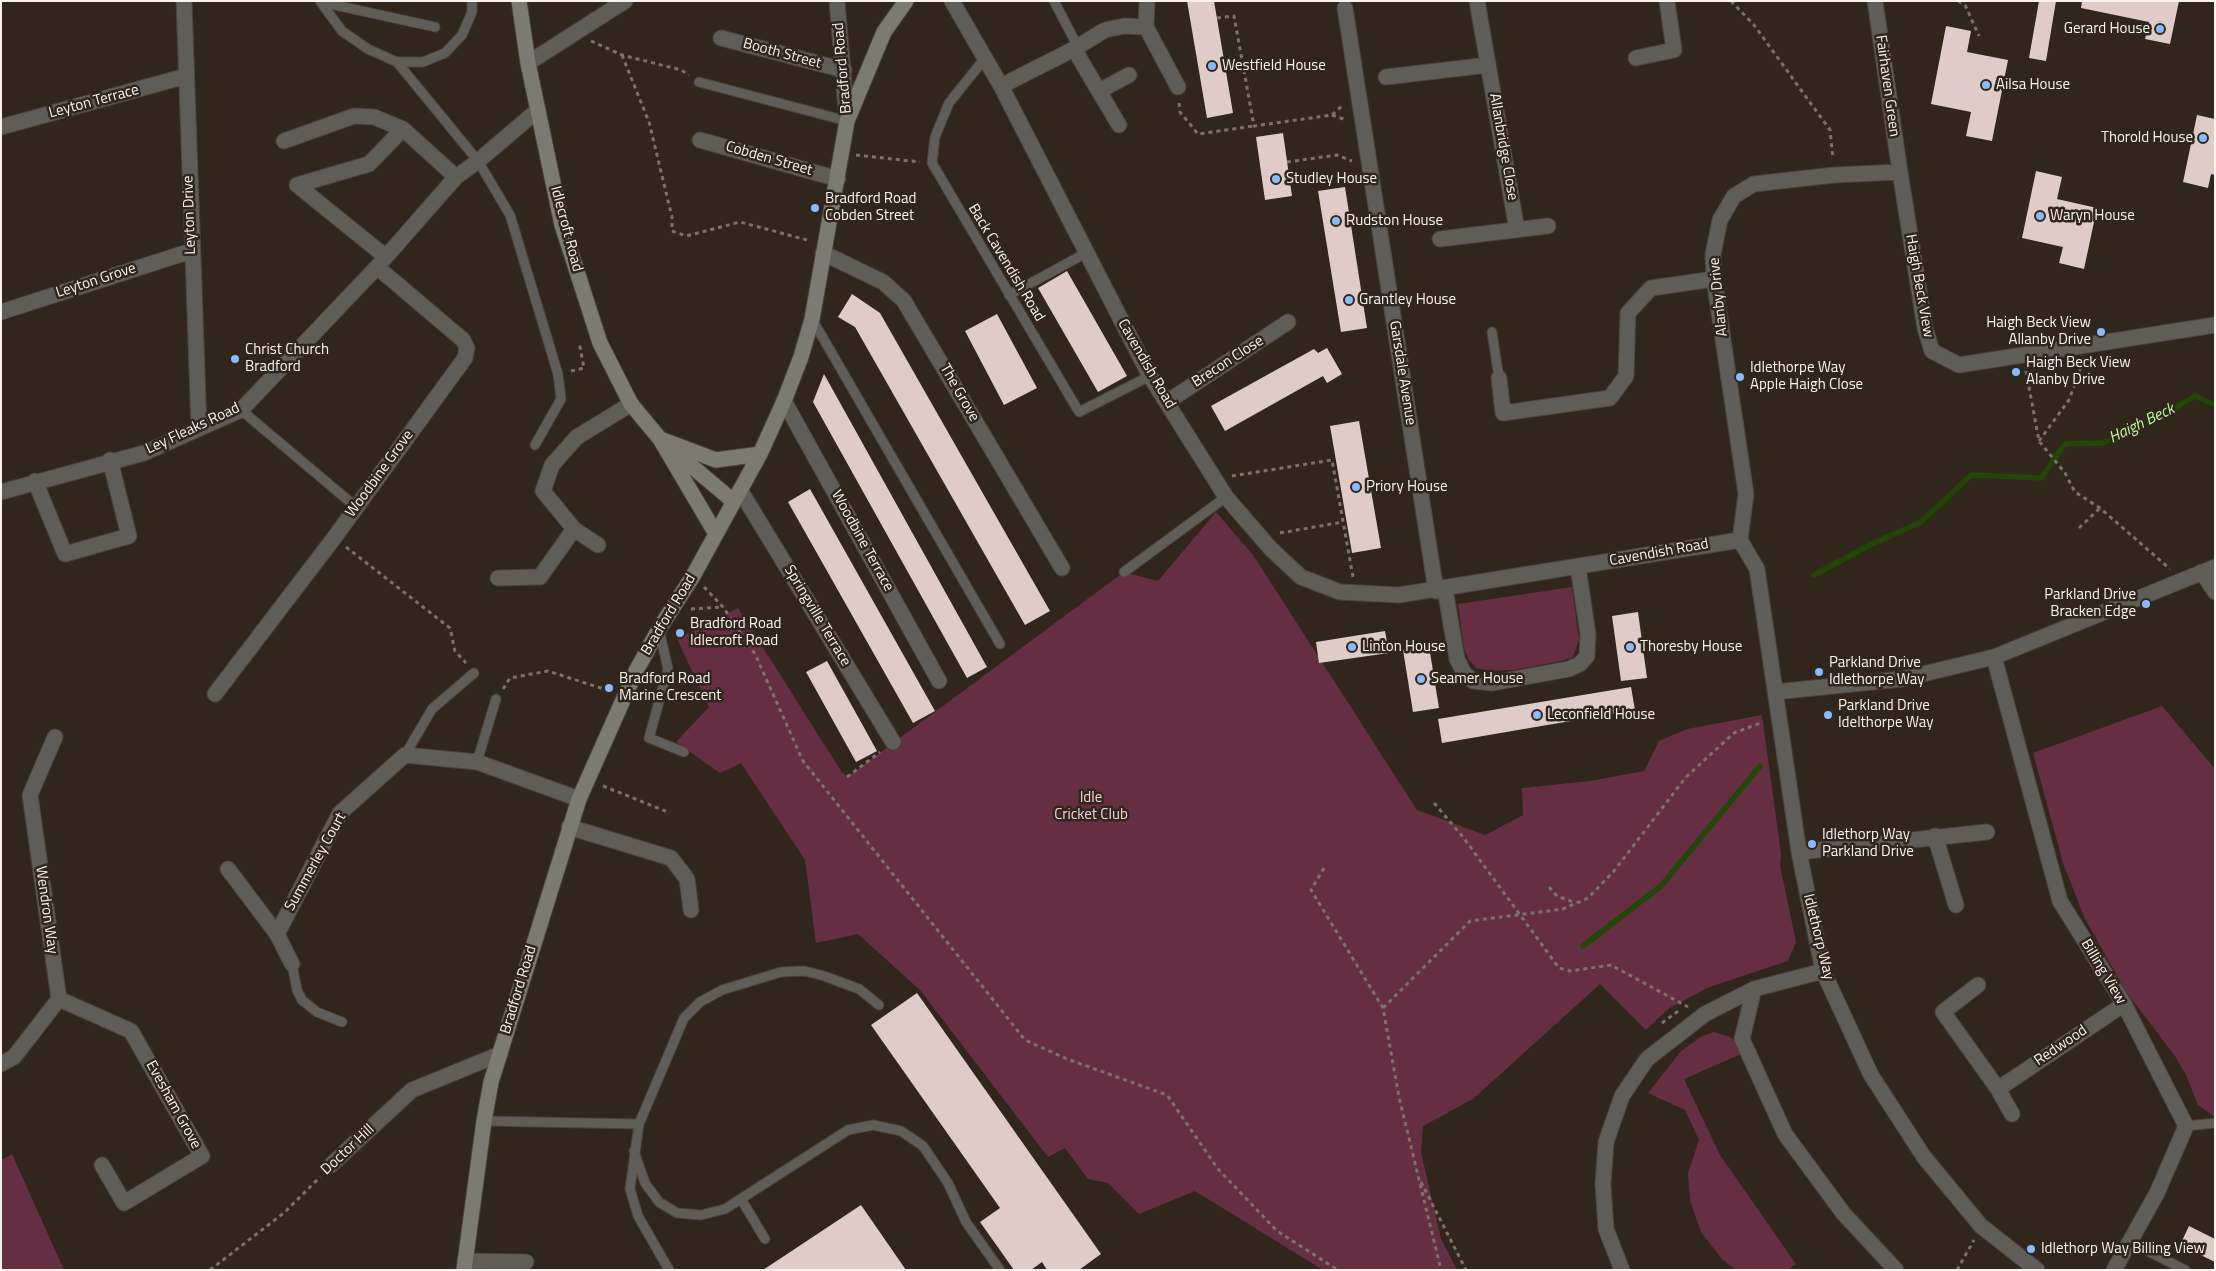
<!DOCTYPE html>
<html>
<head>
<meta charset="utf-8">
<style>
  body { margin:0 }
  #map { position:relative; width:2216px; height:1271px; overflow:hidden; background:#30261c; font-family:"Titillium Web",sans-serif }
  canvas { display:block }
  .frame { position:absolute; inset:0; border:2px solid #faf3ed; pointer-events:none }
</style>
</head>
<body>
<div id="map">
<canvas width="2216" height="1271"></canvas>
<div class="frame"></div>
</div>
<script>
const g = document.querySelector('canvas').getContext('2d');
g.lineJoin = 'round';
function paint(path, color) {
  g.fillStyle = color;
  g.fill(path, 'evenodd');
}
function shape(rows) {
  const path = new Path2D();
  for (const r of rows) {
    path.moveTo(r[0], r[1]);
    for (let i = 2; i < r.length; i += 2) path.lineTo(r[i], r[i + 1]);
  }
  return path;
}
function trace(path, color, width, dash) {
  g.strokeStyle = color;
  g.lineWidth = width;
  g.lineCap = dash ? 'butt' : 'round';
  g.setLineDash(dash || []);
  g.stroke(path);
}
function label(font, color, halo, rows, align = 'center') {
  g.font = font + ' "Titillium Web",sans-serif';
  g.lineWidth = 5;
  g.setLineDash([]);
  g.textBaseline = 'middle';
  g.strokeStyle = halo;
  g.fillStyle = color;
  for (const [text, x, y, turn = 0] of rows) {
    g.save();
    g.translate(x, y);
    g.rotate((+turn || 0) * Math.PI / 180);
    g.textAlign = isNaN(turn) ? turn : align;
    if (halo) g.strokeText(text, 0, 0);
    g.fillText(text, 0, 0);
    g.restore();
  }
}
const green = shape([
  [1216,512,1253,555,1417,810,1485,835,1523,815,1522,788,1590,781,1644,771,1659,741,1687,729,1762,715,1781,854,1780,865,1796,942,1788,961,1707,988,1668,1009,1646,1030,1600,984,1473,1099,1423,1126,1421,1152,1441,1239,1457,1270,1323,1270,1195,1191,1139,1214,1108,1183,1088,1179,1065,1148,1048,1157,920,990,858,934,816,943,805,860,741,763,720,773,676,742,709,707,677,639,738,608,841,771,847,777,1124,572,1158,581],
  [1572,587,1579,640,1573,657,1562,661,1513,670,1487,671,1476,668,1469,660,1464,648,1458,604],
  [2162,706,2215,769,2215,1117,2198,1105,2186,1075,2175,1056,2127,993,2085,919,2063,863,2033,753],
  [1714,1032,1730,1037,1738,1044,1741,1054,1684,1079,1720,1155,1796,1264,1788,1270,1736,1270,1722,1259,1701,1232,1690,1200,1688,1173,1699,1140,1685,1110,1648,1093,1681,1051,1702,1036],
  [12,1154,64,1270,1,1270,1,1160]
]);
const stream = shape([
  [1814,575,1872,544,1921,522,1971,475,2041,478,2065,444,2102,443,2157,419,2195,396,2215,405],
  [1583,946,1661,886,1760,766]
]);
const building = shape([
  [1187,1,1214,1,1233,113,1207,118],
  [2039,1,2056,1,2046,61,2029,58],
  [2082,1,2179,1,2170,44,2145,39,2149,22,2081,8],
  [1946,26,1971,31,1967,52,2008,60,1992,141,1966,136,1971,112,1931,104],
  [2197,115,2215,119,2215,175,2211,174,2208,188,2183,182],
  [1283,133,1292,196,1265,200,1256,137],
  [2036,171,2062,177,2057,199,2097,208,2084,269,2059,263,2063,247,2022,238],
  [1345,187,1367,328,1341,332,1318,191],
  [1067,271,1127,376,1098,392,1038,288],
  [852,294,880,313,1050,611,1025,625,855,327,838,317],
  [997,314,1037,388,1004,405,965,331],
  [1327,348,1342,374,1327,383,1323,376,1225,431,1211,406,1314,349,1318,353],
  [824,374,987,667,967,678,813,402],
  [1359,421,1381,548,1352,553,1330,426],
  [810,489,935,711,913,723,788,502],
  [1638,612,1647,678,1621,681,1612,616],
  [1385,631,1389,653,1319,663,1316,642],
  [1429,646,1439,708,1413,712,1403,650],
  [827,661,877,751,856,762,806,672],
  [1631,687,1635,710,1442,743,1438,719],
  [917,993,1101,1254,1079,1270,1047,1270,1042,1262,1031,1270,1014,1270,980,1222,1000,1208,871,1025],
  [861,1205,906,1270,763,1270],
  [2189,1226,2215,1239,2215,1262,2180,1245]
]);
const path = shape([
  [1731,1,1754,25,1830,130,1833,159],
  [1958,1,1965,5,1979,36],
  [1217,18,1234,16,1254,126,1332,115,1343,105],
  [591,41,622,55,681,70,689,75],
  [622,55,649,122,672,217,672,231,686,236,740,222,811,241],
  [1179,103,1180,112,1198,134,1254,126],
  [1332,115,1346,120],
  [856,155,920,162],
  [1287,162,1337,155,1352,161],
  [571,371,584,368,580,347,584,346],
  [2026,371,2039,441,2065,473,2075,492,2100,508,2170,569],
  [2039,441,2069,400,2083,362],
  [1232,476,1332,460,1353,577],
  [2079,528,2100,508],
  [1280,533,1343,522],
  [346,547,450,628,455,651,466,663],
  [704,587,723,607,755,654,803,761,1025,1040,1067,1059,1167,1095,1218,1169,1277,1231,1338,1270],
  [691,609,722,607],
  [503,689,510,678,548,671,610,691],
  [847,777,880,752],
  [603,786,670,813],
  [1434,803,1463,837,1559,968,1570,971,1611,965,1688,1007],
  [1324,868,1311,890,1383,1008,1399,1097,1441,1270],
  [1549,887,1557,896,1576,903],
  [1383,1008,1470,921,1563,909,1588,898,1614,871,1686,777,1734,733,1763,722],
  [1662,1023,1681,1009],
  [1421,1182,1466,1270],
  [210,1270,285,1212,320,1177],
  [1957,1270,1974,1240]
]);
const lane = shape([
  [320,1,342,31,368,49,397,62,423,62,445,53,462,35,472,12,472,1],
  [1054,1,1078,47],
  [321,2,435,27],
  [985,58,949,103,935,137,932,163,1079,412,1150,376],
  [397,62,478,161,510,215,558,374,561,399,535,445],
  [699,82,847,121],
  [1009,295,1086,253],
  [812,319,1000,644],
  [1492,332,1499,378],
  [241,410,356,507],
  [1124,572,1226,497],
  [659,629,668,669,649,738,684,752],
  [405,755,432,709,474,673],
  [477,762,496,699],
  [292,964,297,990,302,1000,317,1012,342,1022],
  [484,1121,639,1124],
  [2186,1126,2215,1123],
  [634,1151,645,1183,659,1202,677,1213,701,1215,725,1209,848,1130,873,1125,901,1131,923,1146,948,1183,966,1222,1000,1270],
  [741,1199,765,1239],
  [2130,1242,2185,1270],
  [669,1270,638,1216,630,1189,639,1124,684,1018,700,1002,722,990,781,972,805,971,824,976,859,989,879,1005]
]);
const street = shape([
  [184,1,199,428],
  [837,1,847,121],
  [952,1,1001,86,1150,376,1226,497,1271,549,1301,577,1340,592,1399,595,1740,540],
  [1477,1,1517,230],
  [1875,1,1900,172,1925,328,1932,351,1959,365,2215,325],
  [1345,8,1436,591],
  [1146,27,1178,87],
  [721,38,844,70],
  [1074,49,1105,30,1124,26,1146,27,1147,1],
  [1636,58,1674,50,1667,1],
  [528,63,625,1],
  [1386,77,1488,65],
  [1001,86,1074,49,1119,125],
  [1099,91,1129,75],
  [1,127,186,76],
  [700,140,838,179],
  [284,141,354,116,374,117,403,129],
  [1440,239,1548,226],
  [823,253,883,282,904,301,1062,568],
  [386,257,297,185,369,164,403,129,456,177],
  [1,312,191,251],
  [1499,378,1503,413,1610,398,1626,376,1628,313,1651,288,1714,279],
  [784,401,939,681],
  [1167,402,1288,322],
  [35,481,65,554,129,536,110,460],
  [740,490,893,742],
  [1,492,144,453,241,410,377,267,456,177,478,161,538,110],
  [1740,540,1757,569,1799,852,1823,971,1871,1075,1924,1157,1981,1226,2037,1270],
  [1740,540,1746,494,1714,279,1713,254,1720,220,1734,196,1754,184,1834,175,1900,172],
  [598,545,574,529,543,491,552,465,577,437,631,404],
  [2202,572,2215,592],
  [498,578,540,577,574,529],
  [1445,589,1457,659,1464,673,1473,681,1492,683,1569,669,1580,664,1587,656,1588,634,1578,567],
  [1994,657,2060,901,2124,1004,2186,1126,2157,1193,2114,1270],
  [1775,692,1902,679,1994,657,2215,567],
  [215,694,334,538,465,358,467,348,463,340,377,267],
  [569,827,671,858,687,879,691,910],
  [1935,836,1956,905],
  [1799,852,1987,832],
  [228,869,277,934,292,964],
  [277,934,340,813,405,755,477,762,579,799],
  [1978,985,1943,1012,1998,1089,2012,1114],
  [1754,989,1742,1039,1785,1134,1843,1213,1896,1270],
  [59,999,131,1031,202,1156,124,1203,102,1165],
  [1,1064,14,1057,59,999,30,795,55,737],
  [1998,1089,2124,1004],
  [331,1165,412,1090,500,1054],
  [465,1261,526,1262],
  [1622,1270,1606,1229,1603,1184,1606,1142,1622,1096,1647,1059,1705,1014,1754,989,1823,971]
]);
const secondary = shape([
  [519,1,528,63,562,225,600,343,631,404,660,439,716,534],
  [660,439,716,460,760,454],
  [669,447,733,501],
  [464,1270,484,1121,491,1082,579,799,636,671,659,629,693,576,760,454,784,401,801,357,812,319,847,121,884,32,906,1]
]);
const markers = [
  [2160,29,5,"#88bafc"],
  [1212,66,5,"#88bafc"],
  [1986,85,5,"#88bafc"],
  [2203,138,5,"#88bafc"],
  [1276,179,5,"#88bafc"],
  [815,208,5,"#88bafc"],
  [2040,216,5,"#88bafc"],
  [1336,221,5,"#88bafc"],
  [1349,300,5,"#88bafc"],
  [2101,332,5,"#88bafc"],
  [235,359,5,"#88bafc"],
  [2016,372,5,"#88bafc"],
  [1740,377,5,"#88bafc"],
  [1356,487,5,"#88bafc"],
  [2146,604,5,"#88bafc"],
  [680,633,5,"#88bafc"],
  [1352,647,5,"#88bafc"],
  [1630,647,5,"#88bafc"],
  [1819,672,5,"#88bafc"],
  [1421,679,5,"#88bafc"],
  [609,688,5,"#88bafc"],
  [1537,715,5,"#88bafc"],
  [1828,715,5,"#88bafc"],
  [1812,844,5,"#88bafc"],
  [2031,1249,5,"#88bafc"]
];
const poiNames = [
  ["Gerard House",2150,29,"right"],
  ["Westfield House",1222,66],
  ["Ailsa House",1996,85],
  ["Thorold House",2193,138,"right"],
  ["Studley House",1286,179],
  ["Bradford Road",825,199],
  ["Cobden Street",825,216],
  ["Waryn House",2050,216],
  ["Rudston House",1346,221],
  ["Grantley House",1359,300],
  ["Haigh Beck View",2091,323,"right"],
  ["Allanby Drive",2091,340,"right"],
  ["Christ Church",245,350],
  ["Bradford",245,367],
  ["Haigh Beck View",2026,363],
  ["Alanby Drive",2026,380],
  ["Idlethorpe Way",1750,368],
  ["Apple Haigh Close",1750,385],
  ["Priory House",1366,487],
  ["Parkland Drive",2136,595,"right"],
  ["Bracken Edge",2136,612,"right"],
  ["Bradford Road",690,624],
  ["Idlecroft Road",690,641],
  ["Linton House",1362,647],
  ["Thoresby House",1640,647],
  ["Parkland Drive",1829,663],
  ["Idlethorpe Way",1829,680],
  ["Bradford Road",619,679],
  ["Marine Crescent",619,696],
  ["Seamer House",1431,679],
  ["Parkland Drive",1838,706],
  ["Idelthorpe Way",1838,723],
  ["Leconfield House",1547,715],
  ["Idlethorp Way",1822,835],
  ["Parkland Drive",1822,852],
  ["Idlethorp Way Billing View",2041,1249]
];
const streetNames = [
  ["Booth Street",782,54,15],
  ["Bradford Road",843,68,-95],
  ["Fairhaven Green",1887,86,82],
  ["Leyton Terrace",94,102,-15],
  ["Allanbridge Close",1503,147,80],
  ["Cobden Street",769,159,16],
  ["Leyton Drive",190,215,-92],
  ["Idlecroft Road",566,229,75],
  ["Back Cavendish Road",1006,263,59],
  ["Leyton Grove",96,281,-18],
  ["Haigh Beck View",1919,286,80],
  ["Alanby Drive",1719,297,-96],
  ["Brecon Close",1228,362,-33],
  ["Cavendish Road",1146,364,60],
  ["Garsdale Avenue",1402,373,81],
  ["The Grove",959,393,60],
  ["Ley Fleaks Road",193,429,-25],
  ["Woodbine Grove",380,474,-54],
  ["Woodbine Terrace",862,541,61],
  ["Cavendish Road",1659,553,-10],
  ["Bradford Road",669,615,-59],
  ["Springville Terrace",817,616,59],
  ["Summerley Court",316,862,-61],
  ["Wendron Way",46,910,82],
  ["Idlethorp Way",1818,937,76],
  ["Billing View",2103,972,59],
  ["Bradford Road",519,990,-73],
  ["Redwood",2061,1046,-34],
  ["Evesham Grove",173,1105,61],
  ["Doctor Hill",348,1150,-43]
];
const parkNames = [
  ["Idle",1091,798],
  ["Cricket Club",1091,815]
];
const waterNames = [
  ["Haigh Beck",2142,424,-26]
];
paint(green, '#662e43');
trace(stream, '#214606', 5.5);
paint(building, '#dfccc8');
trace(lane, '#4c4339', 11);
trace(street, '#4c4339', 17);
trace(secondary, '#4c4339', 17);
trace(path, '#7b736a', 3, [4, 4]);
trace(lane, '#5e5d57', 9);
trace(street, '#5e5d57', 15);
trace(secondary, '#7c7b71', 15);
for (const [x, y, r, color] of markers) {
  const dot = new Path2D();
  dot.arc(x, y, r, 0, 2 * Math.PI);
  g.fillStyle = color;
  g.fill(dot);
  trace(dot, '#30261c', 2);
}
label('15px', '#faf3ed', '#30261c', poiNames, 'left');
label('15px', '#faf3ed', '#30261c', streetNames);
label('15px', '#facedb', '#30261c', parkNames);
label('italic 16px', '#bef8a1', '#30261c', waterNames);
</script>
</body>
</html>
